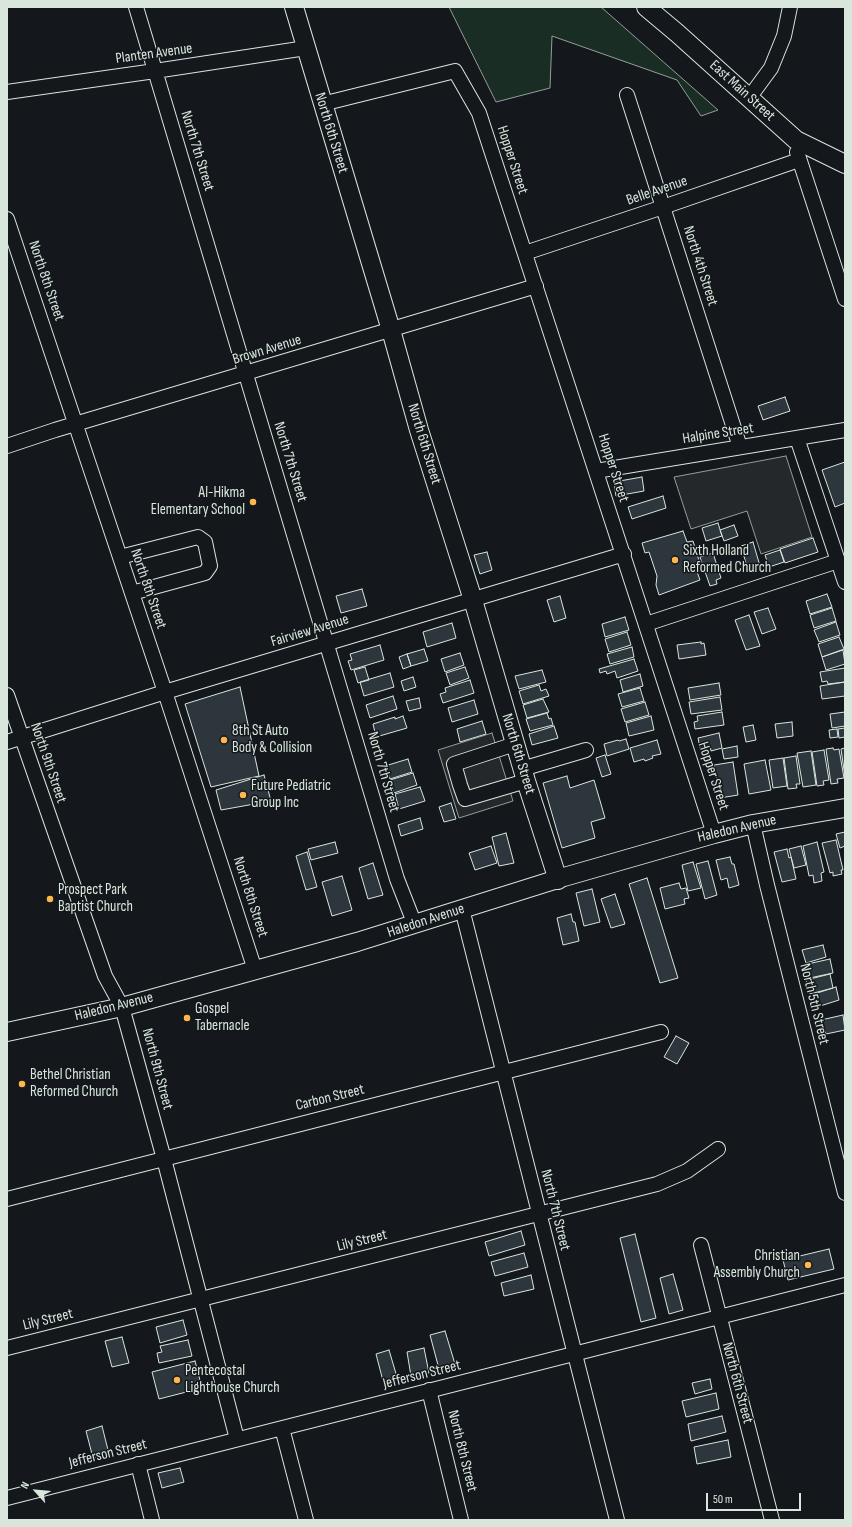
<!DOCTYPE html>
<html>
<head>
<meta charset="utf-8">
<style>
  body { margin:0 }
  #map { position:relative; width:852px; height:1527px; overflow:hidden; background:#14181c; font-family:"Sofia Sans Condensed",sans-serif }
  canvas { display:block }
  .frame { position:absolute; inset:0; border:8px solid #d8e6dc; pointer-events:none }
  .north { position:absolute; left:16px; top:1471px; width:40px; height:40px; -webkit-text-stroke:3px #14181c; paint-order:stroke; rotate:297deg; font-size:11px; font-weight:700; line-height:16px; text-align:center; color:#d8e6dc }
  .north::after { content:''; display:block; margin:auto; width:14px; height:18px; background:#d8e6dc; clip-path:polygon(50% 0,100% 100%,50% 72%,0 100%) }
  .scale { position:absolute; left:706px; top:1493px; width:95px; height:18px; box-sizing:border-box; border:2px solid #d8e6dc; border-top:0; padding-left:5px; font-size:12px; line-height:14px; white-space:nowrap; color:#d8e6dc; -webkit-text-stroke:3px #14181c; paint-order:stroke }
</style>
</head>
<body>
<div id="map">
<canvas width="852" height="1527"></canvas>
<div class="frame"></div>
<div class="north">N</div>
<div class="scale">50 m</div>
</div>
<script>
const g = document.querySelector('canvas').getContext('2d');
g.lineJoin = 'round';
function paint(path, color) {
  g.fillStyle = color;
  g.fill(path, 'evenodd');
}
function shape(rows) {
  const path = new Path2D();
  for (const r of rows) {
    path.moveTo(r[0], r[1]);
    for (let i = 2; i < r.length; i += 2) path.lineTo(r[i], r[i + 1]);
  }
  return path;
}
function trace(path, color, width, dash) {
  g.strokeStyle = color;
  g.lineWidth = width;
  g.lineCap = dash ? 'butt' : 'round';
  g.setLineDash(dash || []);
  g.stroke(path);
}
function label(font, color, halo, rows, align = 'center') {
  g.font = font + ' "Sofia Sans Condensed",sans-serif';
  g.lineWidth = 3;
  g.setLineDash([]);
  g.textBaseline = 'middle';
  g.strokeStyle = halo;
  g.fillStyle = color;
  for (const [text, x, y, turn = 0] of rows) {
    g.save();
    g.translate(x, y);
    g.rotate((+turn || 0) * Math.PI / 180);
    g.textAlign = isNaN(turn) ? turn : align;
    if (halo) g.strokeText(text, 0, 0);
    g.fillText(text, 0, 0);
    g.restore();
  }
}
const green = shape([
  [449,7,601,7,718,110,701,116,677,80,552,36,550,88,496,102,449,7]
]);
const parking = shape([
  [786,456,812,537,761,554,747,511,691,529,674,477,786,456],
  [492,733,513,801,459,818,438,750,492,733]
]);
const building = shape([
  [785,397,790,411,763,420,758,406,785,397],
  [845,462,845,503,835,507,822,470,845,462],
  [642,477,644,491,616,496,614,482,642,477],
  [663,496,666,508,632,519,628,507,663,496],
  [718,523,722,536,706,541,702,528,718,523],
  [734,525,738,536,724,541,720,530,734,525],
  [683,531,687,542,693,541,701,567,696,569,700,580,659,595,656,585,657,576,649,552,645,553,642,543,683,531],
  [813,538,818,552,785,563,780,549,813,538],
  [753,542,760,566,748,570,741,546,753,542],
  [780,550,784,562,769,567,765,555,780,550],
  [487,552,492,570,480,574,474,555,487,552],
  [713,553,721,578,716,580,717,584,710,586,700,557,713,553],
  [362,589,367,606,341,613,336,596,362,589],
  [827,594,832,607,810,614,806,601,827,594],
  [560,596,566,618,554,622,547,600,560,596],
  [768,608,776,629,762,634,754,612,768,608],
  [832,608,836,621,814,628,810,615,832,608],
  [749,615,760,646,746,650,735,620,749,615],
  [625,617,629,630,605,637,602,624,625,617],
  [836,622,840,635,819,642,814,630,836,622],
  [452,623,456,638,427,647,423,632,452,623],
  [627,632,631,645,609,652,605,639,627,632],
  [839,637,844,649,822,657,818,644,839,637],
  [701,642,701,644,704,643,706,655,679,659,677,645,701,642],
  [380,645,384,660,351,670,348,661,352,660,350,654,380,645],
  [632,647,634,657,610,664,607,654,632,647],
  [424,649,428,661,411,666,407,654,424,649],
  [843,650,845,664,826,670,822,657,843,650],
  [460,653,464,665,445,672,441,659,460,653],
  [407,654,411,666,403,669,399,657,407,654],
  [634,659,638,671,617,678,615,671,607,674,606,671,600,673,599,669,634,659],
  [365,667,369,680,358,683,354,670,365,667],
  [465,667,469,678,450,685,446,673,465,667],
  [845,668,845,682,828,684,827,681,822,682,820,672,845,668],
  [542,670,546,682,519,689,515,676,542,670],
  [390,673,394,687,364,696,360,682,390,673],
  [640,674,643,686,623,692,620,680,640,674],
  [413,677,416,687,404,691,401,681,413,677],
  [470,680,474,693,443,703,440,694,446,692,445,688,470,680],
  [845,682,845,696,822,699,820,686,845,682],
  [719,683,721,695,690,700,688,688,719,683],
  [539,685,541,691,546,689,549,696,523,704,519,691,539,685],
  [240,687,259,776,211,787,185,704,240,687],
  [640,688,644,701,622,707,618,694,640,688],
  [393,696,397,709,370,718,366,705,393,696],
  [720,697,722,710,691,714,689,702,720,697],
  [419,698,421,708,409,711,406,701,419,698],
  [543,699,549,712,527,718,523,705,543,699],
  [474,700,478,714,452,722,448,708,474,700],
  [645,702,649,715,625,722,621,709,645,702],
  [722,712,724,725,695,729,694,722,698,721,697,716,722,712],
  [845,712,845,726,832,728,830,714,845,712],
  [547,713,549,719,551,718,553,725,530,731,526,719,547,713],
  [403,716,407,728,376,737,373,724,395,717,395,719,403,716],
  [651,716,654,730,629,736,626,723,651,716],
  [482,721,486,734,460,742,457,729,482,721],
  [792,722,793,736,777,738,775,724,792,722],
  [753,725,756,740,746,742,743,727,753,725],
  [554,726,558,738,532,745,529,734,554,726],
  [845,728,845,737,839,738,838,729,845,728],
  [837,729,838,737,830,738,829,730,837,729],
  [719,733,722,748,711,751,710,746,700,748,698,738,719,733],
  [626,739,629,749,607,756,604,744,618,740,619,741,626,739],
  [657,740,661,754,652,756,653,758,645,761,644,759,634,762,630,748,657,740],
  [737,746,738,757,724,759,722,749,737,746],
  [833,748,834,750,839,749,844,778,837,779,838,783,831,784,826,749,833,748],
  [845,748,845,777,841,749,845,748],
  [824,750,829,780,823,781,824,785,817,786,812,752,824,750],
  [811,751,816,785,803,787,797,753,811,751],
  [605,755,611,774,602,777,596,758,605,755],
  [796,756,800,784,796,784,797,788,788,789,784,758,796,756],
  [783,758,787,786,773,788,769,760,783,758],
  [408,759,412,772,390,779,385,766,408,759],
  [765,760,771,790,749,794,744,764,765,760],
  [733,762,738,795,720,798,714,765,733,762],
  [413,773,417,785,394,793,390,780,413,773],
  [264,775,271,801,221,810,216,790,264,775],
  [567,776,570,788,594,780,605,818,591,822,595,838,562,848,543,783,567,776],
  [420,787,425,801,399,809,395,794,420,787],
  [451,803,456,819,444,822,439,807,451,803],
  [420,818,423,829,401,836,398,825,420,818],
  [845,832,845,846,840,848,836,834,845,832],
  [506,833,514,863,499,866,492,837,506,833],
  [836,840,843,870,841,870,842,874,833,876,833,872,830,873,822,843,836,840],
  [335,842,338,853,311,860,308,849,335,842],
  [817,842,824,872,821,873,822,881,814,883,813,875,809,876,803,846,817,842],
  [491,846,497,863,475,870,469,853,491,846],
  [801,846,806,865,794,868,789,849,801,846],
  [787,849,789,858,791,857,796,879,782,882,774,852,787,849],
  [307,852,317,887,306,890,296,856,307,852],
  [730,857,732,864,734,864,739,885,729,888,727,878,721,880,716,860,730,857],
  [708,861,717,895,705,899,696,864,708,861],
  [693,862,701,888,688,891,682,865,693,862],
  [373,863,383,895,368,899,359,868,373,863],
  [342,876,352,910,332,916,322,882,342,876],
  [647,878,678,978,660,983,629,884,647,878],
  [679,883,681,889,686,888,689,898,684,899,685,904,665,909,660,888,679,883],
  [592,889,600,922,584,926,576,893,592,889],
  [615,894,625,924,611,928,601,899,615,894],
  [571,914,573,922,575,922,579,941,563,945,557,918,571,914],
  [823,945,826,957,806,963,802,950,823,945],
  [830,959,833,973,805,979,803,965,830,959],
  [830,974,833,988,810,994,806,980,830,974],
  [836,987,839,1000,817,1007,814,994,836,987],
  [843,1015,845,1030,826,1034,825,1031,821,1032,820,1024,821,1022,821,1020,843,1015],
  [676,1036,689,1043,677,1064,664,1057,676,1036],
  [521,1231,525,1245,489,1256,485,1242,521,1231],
  [635,1234,656,1318,641,1322,620,1238,635,1234],
  [829,1249,834,1269,788,1280,783,1260,829,1249],
  [524,1253,528,1267,495,1276,491,1262,524,1253],
  [673,1274,683,1310,669,1314,660,1278,673,1274],
  [531,1275,534,1289,504,1296,501,1283,531,1275],
  [183,1320,187,1335,160,1343,156,1327,183,1320],
  [445,1331,455,1364,439,1369,430,1335,445,1331],
  [122,1337,129,1363,112,1367,105,1341,122,1337],
  [188,1340,192,1356,159,1363,157,1353,162,1352,160,1346,188,1340],
  [424,1348,429,1373,411,1376,407,1352,424,1348],
  [389,1350,397,1377,383,1381,376,1354,389,1350],
  [195,1361,202,1388,159,1399,152,1372,195,1361],
  [710,1379,712,1389,695,1394,692,1383,710,1379],
  [716,1393,719,1409,686,1417,682,1401,716,1393],
  [722,1416,726,1432,691,1441,688,1424,722,1416],
  [102,1426,109,1454,93,1458,86,1431,102,1426],
  [728,1440,731,1457,697,1464,694,1447,728,1440],
  [180,1468,184,1482,162,1488,158,1473,180,1468]
]);
const minor = shape([
  [136,7,397,879,415,925],
  [7,92,155,71,306,48],
  [627,95,740,447],
  [749,98,771,68,784,36,790,7],
  [322,104,455,71,479,113,714,834],
  [797,152,845,299],
  [7,219,165,692,255,970],
  [525,253,663,207,799,160],
  [797,438,845,582],
  [7,446,55,430,536,286],
  [596,471,845,430],
  [120,557,198,537,205,542,210,566,205,573,132,593],
  [646,624,838,561],
  [7,695,105,976,122,1007,164,1159,237,1439],
  [7,742,165,692,624,554],
  [515,744,454,764,460,785,465,799,526,781],
  [522,769,586,750],
  [753,824,767,885,845,1193],
  [462,909,617,1520],
  [7,1199,661,1032],
  [701,1245,772,1520],
  [7,1348,657,1184,687,1171,718,1149],
  [429,1390,461,1520],
  [282,1428,306,1520],
  [138,1464,152,1520],
  [7,1498,845,1285]
]);
const major = shape([
  [294,7,391,330,419,430,473,600,526,781,558,880],
  [646,7,677,33,796,140,845,164],
  [7,1032,122,1007,357,942,564,877,714,834,753,824,845,808]
]);
const markers = [
  [253,502,4,"#ffb74d"],
  [675,560,4,"#ffb74d"],
  [224,740,4,"#ffb74d"],
  [243,795,4,"#ffb74d"],
  [50,899,4,"#ffb74d"],
  [187,1018,4,"#ffb74d"],
  [22,1084,4,"#ffb74d"],
  [808,1265,4,"#ffb74d"],
  [177,1380,4,"#ffb74d"]
];
const streetNames = [
  ["Planten Avenue",154,54,-8],
  ["East Main Street",742,91,42],
  ["North 6th Street",331,133,73],
  ["North 7th Street",197,151,73],
  ["Hopper Street",512,160,72],
  ["Belle Avenue",657,191,-19],
  ["North 4th Street",700,266,72],
  ["North 8th Street",46,281,71],
  ["Brown Avenue",267,350,-17],
  ["Halpine Street",718,434,-9],
  ["North 6th Street",424,444,73],
  ["North 7th Street",290,462,73],
  ["Hopper Street",613,468,72],
  ["North 8th Street",148,589,71],
  ["Fairview Avenue",310,631,-17],
  ["North 6th Street",518,754,73],
  ["North 9th Street",48,763,71],
  ["North 7th Street",383,772,74],
  ["Hopper Street",713,776,72],
  ["Haledon Avenue",737,829,-13],
  ["North 8th Street",250,897,72],
  ["Haledon Avenue",426,921,-18],
  ["North 5th Street",814,1004,76],
  ["Haledon Avenue",114,1007,-14],
  ["North 9th Street",157,1069,75],
  ["Carbon Street",330,1098,-14],
  ["North 7th Street",555,1210,76],
  ["Lily Street",362,1241,-14],
  ["Lily Street",48,1320,-14],
  ["Jefferson Street",422,1375,-14],
  ["North 6th Street",737,1383,75],
  ["North 8th Street",462,1451,76],
  ["Jefferson Street",108,1454,-14]
];
const poiNames = [
  ["Al-Hikma",245,493,"right"],
  ["Elementary School",245,510,"right"],
  ["Sixth Holland",683,551],
  ["Reformed Church",683,568],
  ["8th St Auto",232,731],
  ["Body & Collision",232,748],
  ["Future Pediatric",251,786],
  ["Group Inc",251,803],
  ["Prospect Park",58,890],
  ["Baptist Church",58,907],
  ["Gospel",195,1009],
  ["Tabernacle",195,1026],
  ["Bethel Christian",30,1075],
  ["Reformed Church",30,1092],
  ["Christian",800,1256,"right"],
  ["Assembly Church",800,1273,"right"],
  ["Pentecostal",185,1371],
  ["Lighthouse Church",185,1388]
];
paint(green, '#1a2d24');
trace(green, '#939e99', 1);
paint(parking, '#24282b');
trace(parking, '#939e99', 1);
paint(building, '#2c363c');
trace(building, '#d8e6dc', 1);
trace(minor, '#d8e6dc', 16);
trace(major, '#d8e6dc', 20);
trace(minor, '#14181c', 14);
trace(major, '#14181c', 18);
for (const [x, y, r, color] of markers) {
  const dot = new Path2D();
  dot.arc(x, y, r, 0, 2 * Math.PI);
  g.fillStyle = color;
  g.fill(dot);
  trace(dot, '#14181c', 1.5);
}
label('15px', '#d8e6dc', '#14181c', streetNames);
label('15px', '#d8e6dc', '#14181c', poiNames, 'left');
</script>
</body>
</html>
